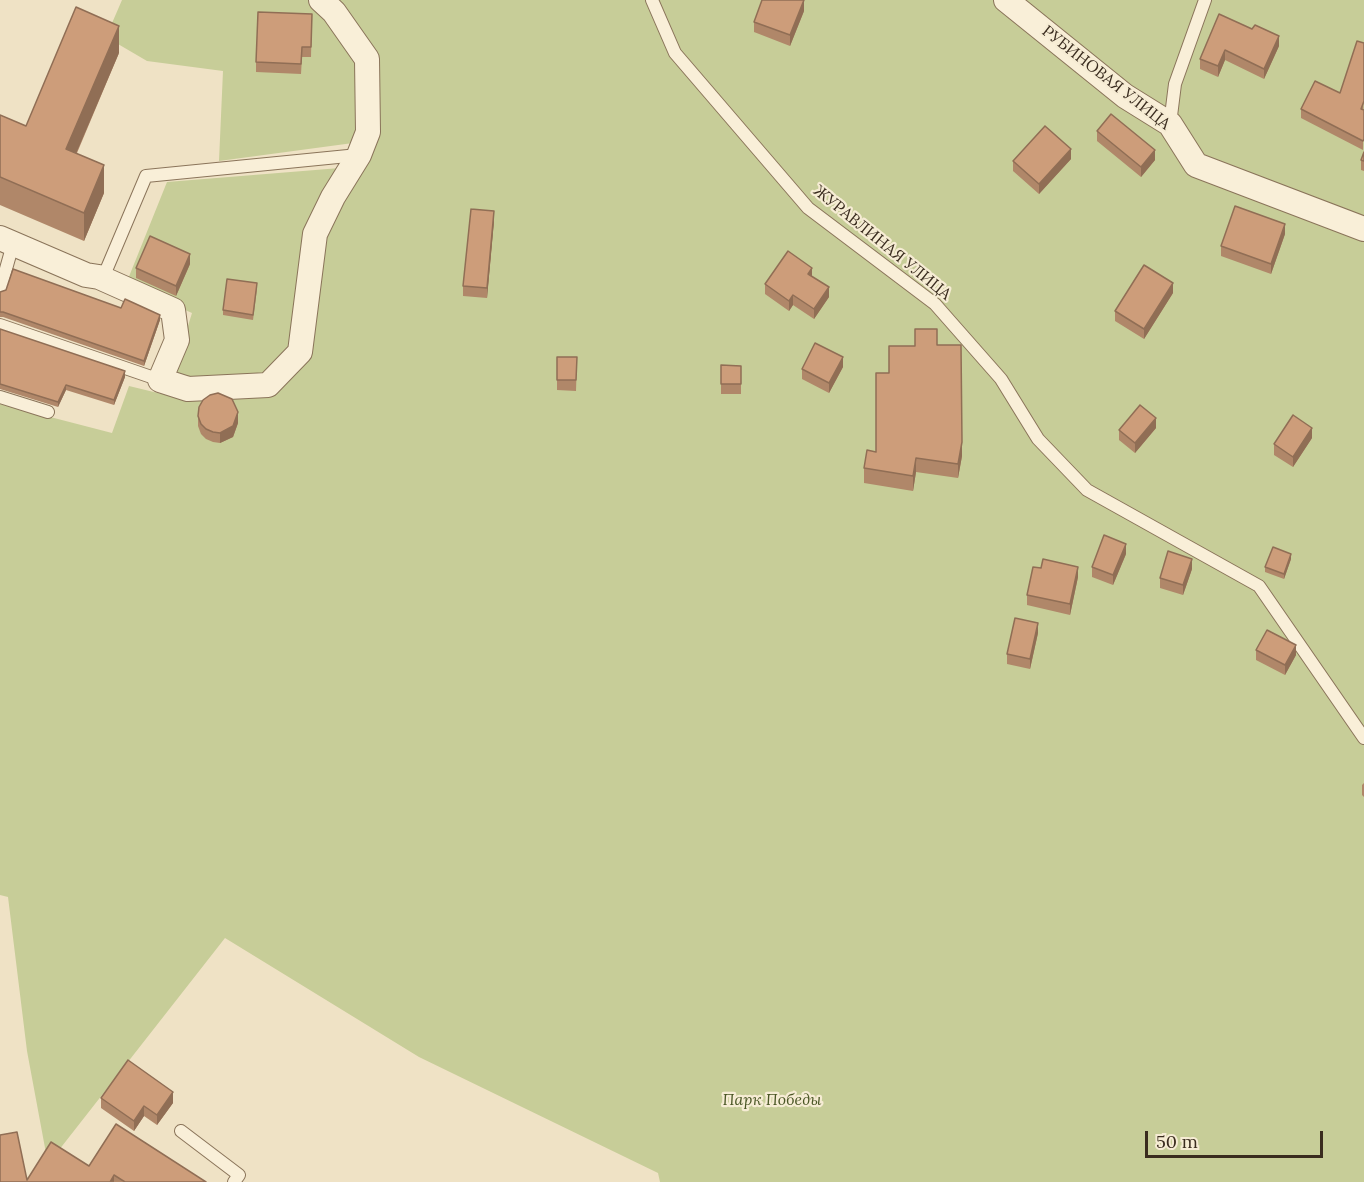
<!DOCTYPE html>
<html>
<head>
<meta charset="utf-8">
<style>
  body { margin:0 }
  #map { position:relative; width:1364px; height:1182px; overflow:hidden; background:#efe2c5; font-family:Lora,serif }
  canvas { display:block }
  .scale { position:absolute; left:1145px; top:1131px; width:178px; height:27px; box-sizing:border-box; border:3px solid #3a2c1f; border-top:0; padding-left:8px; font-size:18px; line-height:21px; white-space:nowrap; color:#3a2c1f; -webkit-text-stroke:4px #f6ecd4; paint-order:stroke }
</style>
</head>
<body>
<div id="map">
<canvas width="1364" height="1182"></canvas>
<div class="scale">50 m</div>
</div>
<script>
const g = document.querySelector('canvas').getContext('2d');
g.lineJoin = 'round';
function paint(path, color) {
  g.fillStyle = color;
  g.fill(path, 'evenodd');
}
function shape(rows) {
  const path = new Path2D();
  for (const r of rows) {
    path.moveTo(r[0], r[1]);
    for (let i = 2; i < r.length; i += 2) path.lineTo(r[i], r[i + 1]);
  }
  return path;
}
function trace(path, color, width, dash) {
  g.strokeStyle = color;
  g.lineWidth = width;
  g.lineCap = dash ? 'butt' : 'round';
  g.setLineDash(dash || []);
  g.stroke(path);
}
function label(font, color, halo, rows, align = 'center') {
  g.font = font + ' Lora,serif';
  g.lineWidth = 4.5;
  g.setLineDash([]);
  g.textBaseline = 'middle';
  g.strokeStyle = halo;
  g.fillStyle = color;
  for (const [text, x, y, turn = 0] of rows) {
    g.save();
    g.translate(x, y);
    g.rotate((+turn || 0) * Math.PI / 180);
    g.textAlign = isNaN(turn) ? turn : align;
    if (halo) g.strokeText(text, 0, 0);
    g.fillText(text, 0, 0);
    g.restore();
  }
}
const green = shape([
  [122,0,1364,0,1364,1182,660,1182,658,1173,419,1057,225,938,48,1164,27,1051,8,897,0,895,0,404,112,433,129,386,162,394,189,397,296,370,321,239,353,143,219,161,223,71,147,61,106,37],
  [340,168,293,346,261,378,180,378,174,371,192,313,126,284,167,182]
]);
const lane = shape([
  [652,0,675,53,808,208,935,304,1001,379,1038,439,1087,490,1259,586,1364,738],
  [1170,124,1175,84,1205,0],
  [99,277,105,273,146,176,358,155],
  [0,290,13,244],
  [0,325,160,380],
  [0,397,48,412],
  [181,1131,239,1175,234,1182]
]);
const street = shape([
  [1006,0,1125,96,1170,124,1196,165,1364,229],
  [0,238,86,275,99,277,173,310,177,340,160,380,188,389,268,385,300,352,315,234,333,197,359,155,368,132,367,59,334,12,321,0]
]);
const wall = shape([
  [804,11,790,46,754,32,754,22],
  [312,14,311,57,302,57,301,74,256,72,256,62],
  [1252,29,1279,46,1264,79,1225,60,1218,77,1200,69,1200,59],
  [1364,43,1363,150,1301,118,1301,109,1340,93],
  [119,53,77,153,104,193,84,241,0,205,0,115,26,126],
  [1097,131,1155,160,1141,177,1097,141],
  [1364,152,1364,171,1361,170,1361,160],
  [1071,159,1039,194,1013,171,1013,161],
  [494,221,487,298,463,296,463,286],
  [1285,234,1271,274,1221,256,1221,246],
  [190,264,176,296,136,278,136,268],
  [812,276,829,297,814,319,793,305,789,311,765,294,765,284],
  [257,288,253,320,223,315,223,310],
  [0,292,121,308,160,320,144,366,3,317,0,317],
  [1173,293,1144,339,1115,321,1115,311],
  [0,329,125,377,114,405,66,390,58,407,0,389],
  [937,345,962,456,958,478,916,472,913,491,864,483,864,468,876,452,915,346],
  [557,357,577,357,576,391,557,390],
  [721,365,741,366,741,394,721,394],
  [843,367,829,393,802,379,802,369],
  [198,416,238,423,233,437,220,443,213,442,206,439,201,434,198,426],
  [1156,428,1135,453,1119,440,1119,430],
  [1312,438,1293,467,1274,455,1274,444],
  [1126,554,1113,585,1092,577,1092,567],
  [1291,559,1284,579,1265,572,1265,567],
  [1192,569,1183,595,1160,588,1160,578],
  [1078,577,1070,615,1027,605,1027,595],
  [1038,633,1030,669,1007,664,1007,654],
  [1256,650,1296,655,1285,675,1256,660],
  [1364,783,1364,797,1362,795,1362,785],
  [101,1098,173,1103,157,1125,144,1116,134,1131,101,1108],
  [89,1166,206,1182,0,1182,27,1180]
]);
const shadedWall = shape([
  [804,0,804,11,790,46,790,35],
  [119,26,119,53,66,177,66,149],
  [1279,36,1279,46,1264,79,1264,69],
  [1225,50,1225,60,1218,77,1218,66],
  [1071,149,1071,159,1039,194,1039,184],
  [1155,150,1155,160,1141,177,1141,167],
  [104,165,104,193,84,241,84,213],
  [494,211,494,221,487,298,487,288],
  [1285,224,1285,234,1271,274,1271,264],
  [190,254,190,264,176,296,176,286],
  [812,268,812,278,808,274],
  [1173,283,1173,293,1144,339,1144,329],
  [829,287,829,297,814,319,814,309],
  [793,295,793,305,789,311,789,301],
  [160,315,160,320,144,366,144,361],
  [843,357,843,367,829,393,829,383],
  [125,371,125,377,114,405,114,400],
  [66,385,66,390,58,407,58,402],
  [238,412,238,423,233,437,220,443,220,433],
  [1156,418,1156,428,1135,453,1135,443],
  [1312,428,1312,438,1293,467,1293,457],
  [962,442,962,456,958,478,958,464],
  [916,458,916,472,913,491,913,476],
  [1126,544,1126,554,1113,585,1113,575],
  [1291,554,1291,559,1284,579,1284,574],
  [1192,559,1192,569,1183,595,1183,585],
  [1078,567,1078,577,1070,615,1070,604],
  [1038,623,1038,633,1030,669,1030,659],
  [1296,645,1296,655,1285,675,1285,665],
  [173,1092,173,1103,157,1125,157,1115],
  [144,1106,144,1116,134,1131,134,1121],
  [114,1175,114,1182,110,1182]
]);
const building = shape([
  [762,0,804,0,790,35,754,22,762,0],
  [76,7,119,26,66,149,104,165,84,213,0,177,0,115,26,126,76,7],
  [258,12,312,14,311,47,302,47,301,64,256,62,258,12],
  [1219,14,1252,29,1255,25,1279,36,1264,69,1225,50,1218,66,1200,59,1219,14],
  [1357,41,1364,43,1364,101,1361,109,1364,110,1364,139,1363,141,1301,109,1315,81,1340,93,1357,41],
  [1111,114,1155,150,1141,167,1097,131,1111,114],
  [1045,126,1071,149,1039,184,1013,161,1045,126],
  [1364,152,1364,161,1361,160,1364,152],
  [1235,206,1285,224,1271,264,1221,246,1235,206],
  [471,209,494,211,487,288,463,286,471,209],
  [150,236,190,254,176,286,136,268,150,236],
  [788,251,812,268,808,274,829,287,814,309,793,295,789,301,765,284,788,251],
  [1144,265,1173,283,1144,329,1115,311,1144,265],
  [13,269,121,308,125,299,160,315,144,361,3,312,0,312,0,292,6,290,13,269],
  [227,279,257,283,253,315,223,310,227,279],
  [0,329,125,371,114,400,66,385,58,402,0,384,0,329],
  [915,329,937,329,937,345,961,345,962,442,958,464,916,458,913,476,864,468,867,450,876,452,876,373,889,373,889,346,915,346,915,329],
  [815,343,843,357,829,383,802,369,815,343],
  [557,357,577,357,576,380,557,380,557,357],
  [721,365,741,366,741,384,721,384,721,365],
  [218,393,232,399,238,412,233,426,220,433,213,432,206,429,201,424,198,416,199,407,203,400,210,395,218,393],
  [1140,405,1156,418,1135,443,1119,430,1140,405],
  [1293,415,1312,428,1293,457,1274,444,1293,415],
  [1104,535,1126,544,1113,575,1092,567,1104,535],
  [1273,547,1291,554,1284,574,1265,567,1273,547],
  [1168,551,1192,559,1183,585,1160,578,1168,551],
  [1043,559,1078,567,1070,604,1027,595,1033,567,1041,568,1043,559],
  [1015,618,1038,623,1030,659,1007,654,1015,618],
  [1267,630,1296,645,1285,665,1256,650,1267,630],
  [128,1060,173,1092,157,1115,144,1106,134,1121,101,1098,128,1060],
  [116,1124,206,1182,125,1182,114,1175,110,1182,0,1182,0,1135,17,1132,27,1180,51,1142,89,1166,116,1124]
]);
const streetNames = [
  ["РУБИНОВАЯ УЛИЦА",1106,78,38],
  ["ЖУРАВЛИНАЯ УЛИЦА",882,243,39]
];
const parkNames = [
  ["Парк Победы",772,1100]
];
paint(green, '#c7cd98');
trace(lane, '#8a745a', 14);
trace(street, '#8a745a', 26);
trace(lane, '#f9efd8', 12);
trace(street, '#f9efd8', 24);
paint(wall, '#b08769');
paint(shadedWall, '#906e55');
paint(building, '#cd9d7a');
trace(building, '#906e55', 1.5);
label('16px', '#3a2c1f', '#f6ecd4', streetNames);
label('italic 16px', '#4a5625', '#f6ecd4', parkNames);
</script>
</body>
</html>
